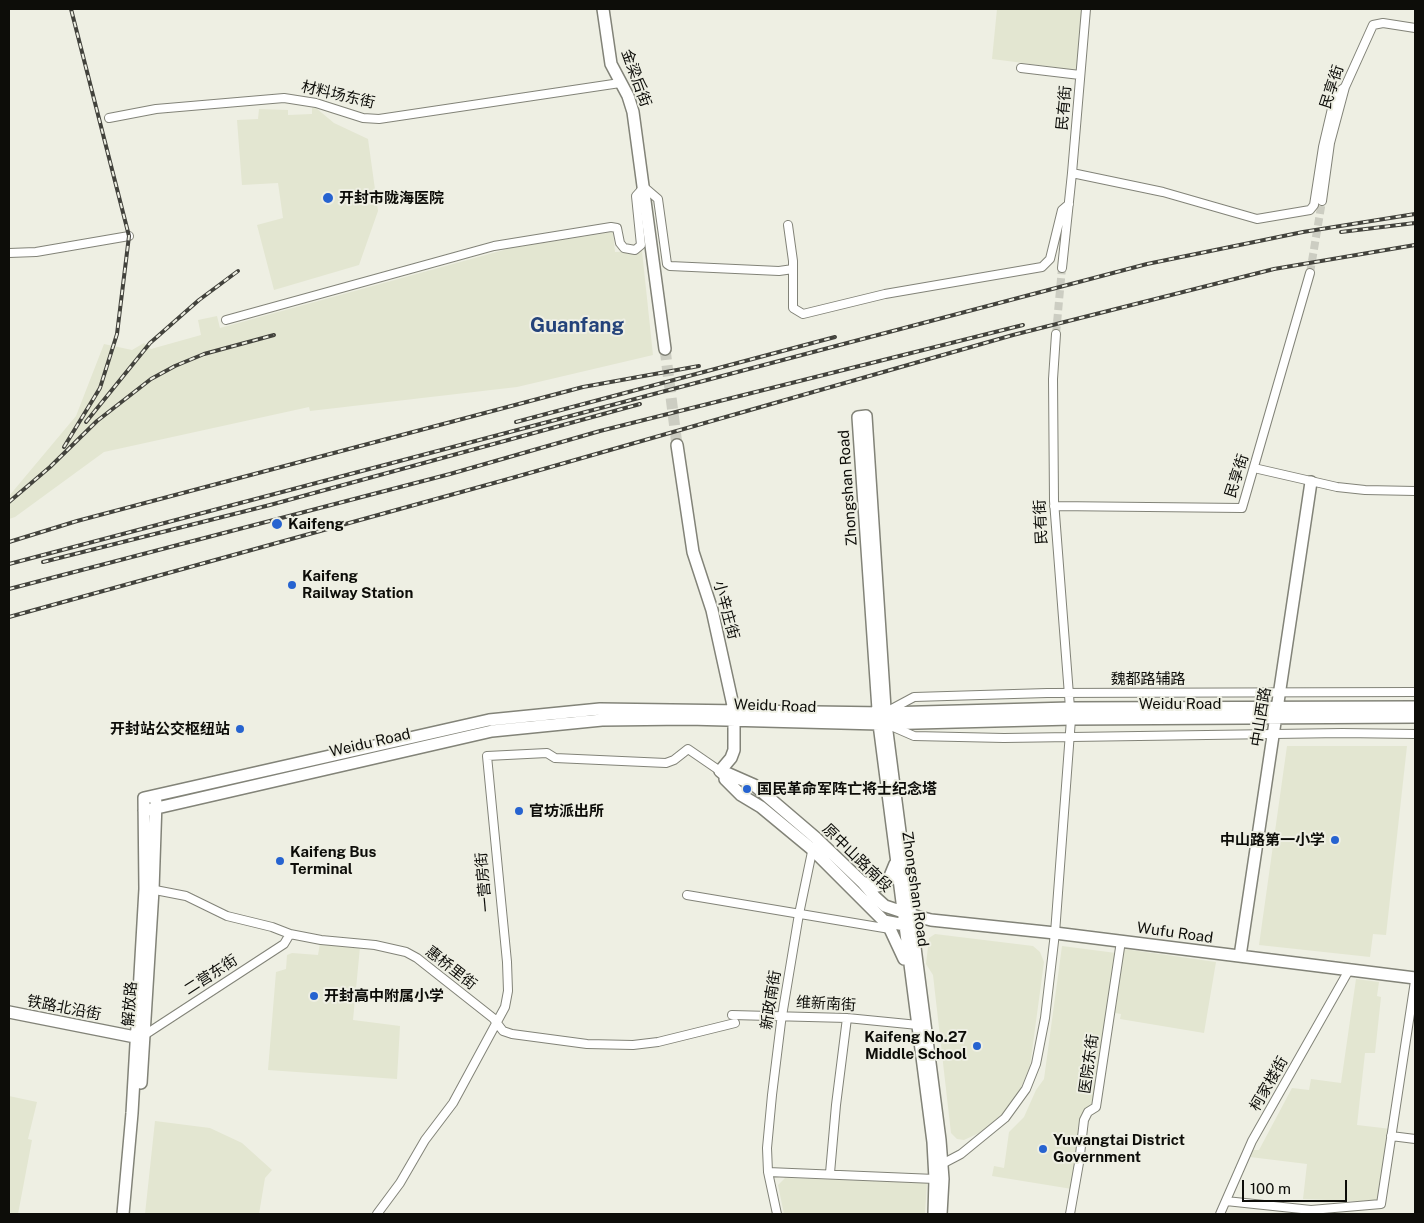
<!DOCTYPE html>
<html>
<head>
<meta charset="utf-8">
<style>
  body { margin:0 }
  #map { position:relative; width:1424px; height:1223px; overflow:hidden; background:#eeefe3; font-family:"Public Sans",sans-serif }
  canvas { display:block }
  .frame { position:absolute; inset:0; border:10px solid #0d0d09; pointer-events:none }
  .scale { position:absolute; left:1242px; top:1180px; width:105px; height:22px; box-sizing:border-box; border:2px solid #0d0d09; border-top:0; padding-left:6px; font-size:15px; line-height:18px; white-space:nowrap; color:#0d0d09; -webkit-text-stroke:4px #eeefe3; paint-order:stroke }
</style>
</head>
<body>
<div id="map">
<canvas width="1424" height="1223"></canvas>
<div class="frame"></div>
<div class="scale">100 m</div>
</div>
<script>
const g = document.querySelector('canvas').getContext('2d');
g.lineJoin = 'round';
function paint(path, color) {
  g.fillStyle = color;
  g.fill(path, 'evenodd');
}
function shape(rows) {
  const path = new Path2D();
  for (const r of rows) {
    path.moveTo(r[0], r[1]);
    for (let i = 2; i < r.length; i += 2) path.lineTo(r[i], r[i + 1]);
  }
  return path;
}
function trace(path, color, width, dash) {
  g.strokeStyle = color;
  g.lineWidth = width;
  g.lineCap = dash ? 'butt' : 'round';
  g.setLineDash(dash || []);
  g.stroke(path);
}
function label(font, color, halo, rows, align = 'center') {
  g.font = font + ' "Public Sans","Noto Sans SC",sans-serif';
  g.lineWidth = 4;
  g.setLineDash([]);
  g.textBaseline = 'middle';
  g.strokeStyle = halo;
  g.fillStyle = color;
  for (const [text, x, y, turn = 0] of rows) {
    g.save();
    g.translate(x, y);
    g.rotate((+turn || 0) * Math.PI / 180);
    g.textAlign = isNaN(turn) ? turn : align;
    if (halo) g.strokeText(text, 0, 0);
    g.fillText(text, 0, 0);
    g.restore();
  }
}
const built = shape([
  [997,9,1083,9,1078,70,992,59],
  [312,108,316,108,334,123,368,139,378,211,359,265,274,290,257,225,283,218,278,183,242,185,237,120,258,119,259,109,288,110,288,115,312,114],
  [613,232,615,252,642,251,653,355,517,387,310,411,309,407,104,452,15,517,9,519,9,496,76,416,104,344,132,350,144,343,151,349,201,335,198,320,217,316,220,328,511,248],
  [1287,746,1407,746,1386,935,1373,934,1370,957,1259,945],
  [935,934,1033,946,1040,952,1044,962,1030,1066,1021,1088,1009,1109,979,1133,964,1140,957,1139,951,1133,933,975,926,964,929,938],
  [320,943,360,947,353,1020,400,1026,397,1079,268,1070,276,972,286,969,287,955,292,953,318,955],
  [1062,946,1116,953,1096,1102,1084,1112,1072,1189,992,1176,994,1166,1004,1168,1009,1132,1024,1117,1036,1090,1044,1079],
  [1124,949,1216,962,1204,1033,1120,1019,1121,1014,1115,1013],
  [1356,979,1379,982,1377,996,1381,997,1375,1053,1365,1053,1357,1125,1391,1129,1379,1202,1303,1199,1307,1164,1250,1157,1251,1150,1259,1150,1292,1088,1309,1090,1311,1079,1341,1083],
  [9,1096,37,1102,28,1139,32,1140,18,1214,9,1214],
  [155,1121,210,1128,242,1143,272,1170,265,1178,259,1214,145,1214],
  [785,1178,927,1183,925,1214,784,1214,778,1185]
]);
const streetTunnel = shape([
  [1310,273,1322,201],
  [1056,334,1062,268]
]);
const secondaryTunnel = shape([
  [665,349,677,445]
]);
const street = shape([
  [1021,68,1080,75],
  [109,118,156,109,284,98,316,103,363,118,379,119,620,83],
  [1072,173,1163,192,1257,219,1310,210,1314,205,1323,147,1334,100,1337,93,1345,87],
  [1322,201,1330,143,1345,87,1373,25,1383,23,1415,28],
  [788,225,793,261,793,308,803,314,885,294,1042,267,1050,259,1062,210,1069,204],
  [9,253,36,252,129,236],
  [1062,268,1072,173,1086,9],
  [226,320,494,246,611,227,617,228,620,243,624,248,635,250,641,245,636,196,644,187,658,199,667,264,670,266,779,271,793,269],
  [1056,334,1053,379,1054,501,1070,708],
  [1254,468,1337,487,1365,490,1415,491],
  [1054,506,1242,508,1310,273],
  [886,712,914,697,1047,693,1415,692],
  [891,726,914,736,1004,738,1342,733,1415,734],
  [150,889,186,896,227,916,272,927,290,934,321,940,375,945,406,952,417,958,493,1018,503,1031,512,1034,587,1044,633,1045,658,1042,735,1023],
  [687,895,890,929],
  [732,1015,847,1018,918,1025],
  [143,1036,284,944,290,934],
  [1391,1136,1415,1139],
  [942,1164,961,1154,1005,1118,1026,1089,1036,1064,1045,1018,1055,933,1071,719],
  [768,1172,935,1179],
  [830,1173,836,1105,847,1018],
  [1226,1201,1311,1210,1381,1204,1415,981],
  [377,1214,400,1183,425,1140,453,1103,505,1007,508,991,507,962,487,756,547,753,555,758,666,763,674,760,688,749,720,771],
  [777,1214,768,1172,767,1148,772,1095,781,1022,799,914,813,847],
  [1070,1214,1079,1163,1084,1120,1088,1112,1096,1107,1121,941],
  [1220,1214,1252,1141,1349,970]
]);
const secondary = shape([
  [603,9,611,64,628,96,633,112,665,349],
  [677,445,693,552,712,610,734,710,734,750,731,758,720,771,727,777],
  [727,777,729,774,754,785,816,838,862,882,875,897,885,906,912,915,931,920,1055,933,1415,978],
  [727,777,725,779,741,795,761,807,813,850,884,921,910,926],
  [144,811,492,731,602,720,688,719,879,724,1071,719,1415,717],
  [862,882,877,886,882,885,888,881,895,864],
  [884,921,890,929,904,959],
  [1240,956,1311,482],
  [9,1012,135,1037,142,1037],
  [141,1083,153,890,156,802],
  [123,1214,132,1113,145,889,144,798,489,720,600,709,885,713,1070,708,1415,707],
  [934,1214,935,1179,933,1142,879,724,858,417,866,416,886,724,940,1140,943,1179,941,1214]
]);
const rail = shape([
  [1341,232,1415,223],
  [86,422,150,343,199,300,238,271],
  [516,422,835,337],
  [64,447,100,388,117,334,129,236,71,9],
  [9,502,50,467,97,421,151,379,175,366,204,354,274,335],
  [9,542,77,521,583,387,699,366],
  [43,562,270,505,640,404],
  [9,564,1147,264,1303,232,1415,214],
  [9,589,450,474,600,431,1023,325],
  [9,617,512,478,1013,335,1274,269,1415,245]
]);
const markers = [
  [328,198,6,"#2663d0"],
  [277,524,6,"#2663d0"],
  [292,585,5,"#2663d0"],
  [240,729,5,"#2663d0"],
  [747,789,5,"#2663d0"],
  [519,811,5,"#2663d0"],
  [1335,840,5,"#2663d0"],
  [280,861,5,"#2663d0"],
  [314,996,5,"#2663d0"],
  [977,1046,5,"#2663d0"],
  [1043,1149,5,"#2663d0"]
];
const streetNames = [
  ["金梁后街",636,78,70],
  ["民享街",1332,87,-72],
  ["材料场东街",338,95,13],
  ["民有街",1064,108,-85],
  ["民享街",1237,476,-72],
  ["Zhongshan Road",848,488,-94],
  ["民有街",1041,522,-93],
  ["小辛庄街",726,610,75],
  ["魏都路辅路",1148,679],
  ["Weidu Road",1180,704],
  ["Weidu Road",775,706,2],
  ["中山西路",1261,717,-81],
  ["Weidu Road",370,743,-13],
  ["原中山路南段",857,858,44],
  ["一营房街",484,882,-95],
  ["Zhongshan Road",915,889,82],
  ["Wufu Road",1175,933,8],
  ["惠桥里街",451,968,38],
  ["二营东街",211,975,-33],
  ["新政南街",771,1000,-81],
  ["解放路",130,1004,-86],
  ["维新南街",826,1004,3],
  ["铁路北沿街",64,1008,11],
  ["医院东街",1089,1064,-82],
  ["柯家楼街",1269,1084,-60]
];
const poiNames = [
  ["开封市陇海医院",339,198],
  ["Kaifeng",288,524],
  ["Kaifeng",302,576],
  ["Railway Station",302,593],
  ["开封站公交枢纽站",230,729,"right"],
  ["国民革命军阵亡将士纪念塔",757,789],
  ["官坊派出所",529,811],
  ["中山路第一小学",1325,840,"right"],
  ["Kaifeng Bus",290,852],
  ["Terminal",290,869],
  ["开封高中附属小学",324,996],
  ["Kaifeng No.27",967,1037,"right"],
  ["Middle School",967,1054,"right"],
  ["Yuwangtai District",1053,1140],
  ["Government",1053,1157]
];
const districtNames = [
  ["Guanfang",577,326]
];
paint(built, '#e3e6d1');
trace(streetTunnel, '#cccdc2', 8, [8, 4]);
trace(secondaryTunnel, '#cccdc2', 11, [11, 5.5]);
trace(street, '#828378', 10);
trace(secondary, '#828378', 14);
trace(street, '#fff', 8);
trace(secondary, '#fff', 11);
trace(rail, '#42423c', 4);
trace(rail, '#eeefe3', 2, [5.5]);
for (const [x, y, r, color] of markers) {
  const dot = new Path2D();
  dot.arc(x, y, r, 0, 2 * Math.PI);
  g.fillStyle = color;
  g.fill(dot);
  trace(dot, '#eeefe3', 2);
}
label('15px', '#0d0d09', '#eeefe3', streetNames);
label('bold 15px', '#0d0d09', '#eeefe3', poiNames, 'left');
label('bold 20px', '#24437a', '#eeefe3', districtNames);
</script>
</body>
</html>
